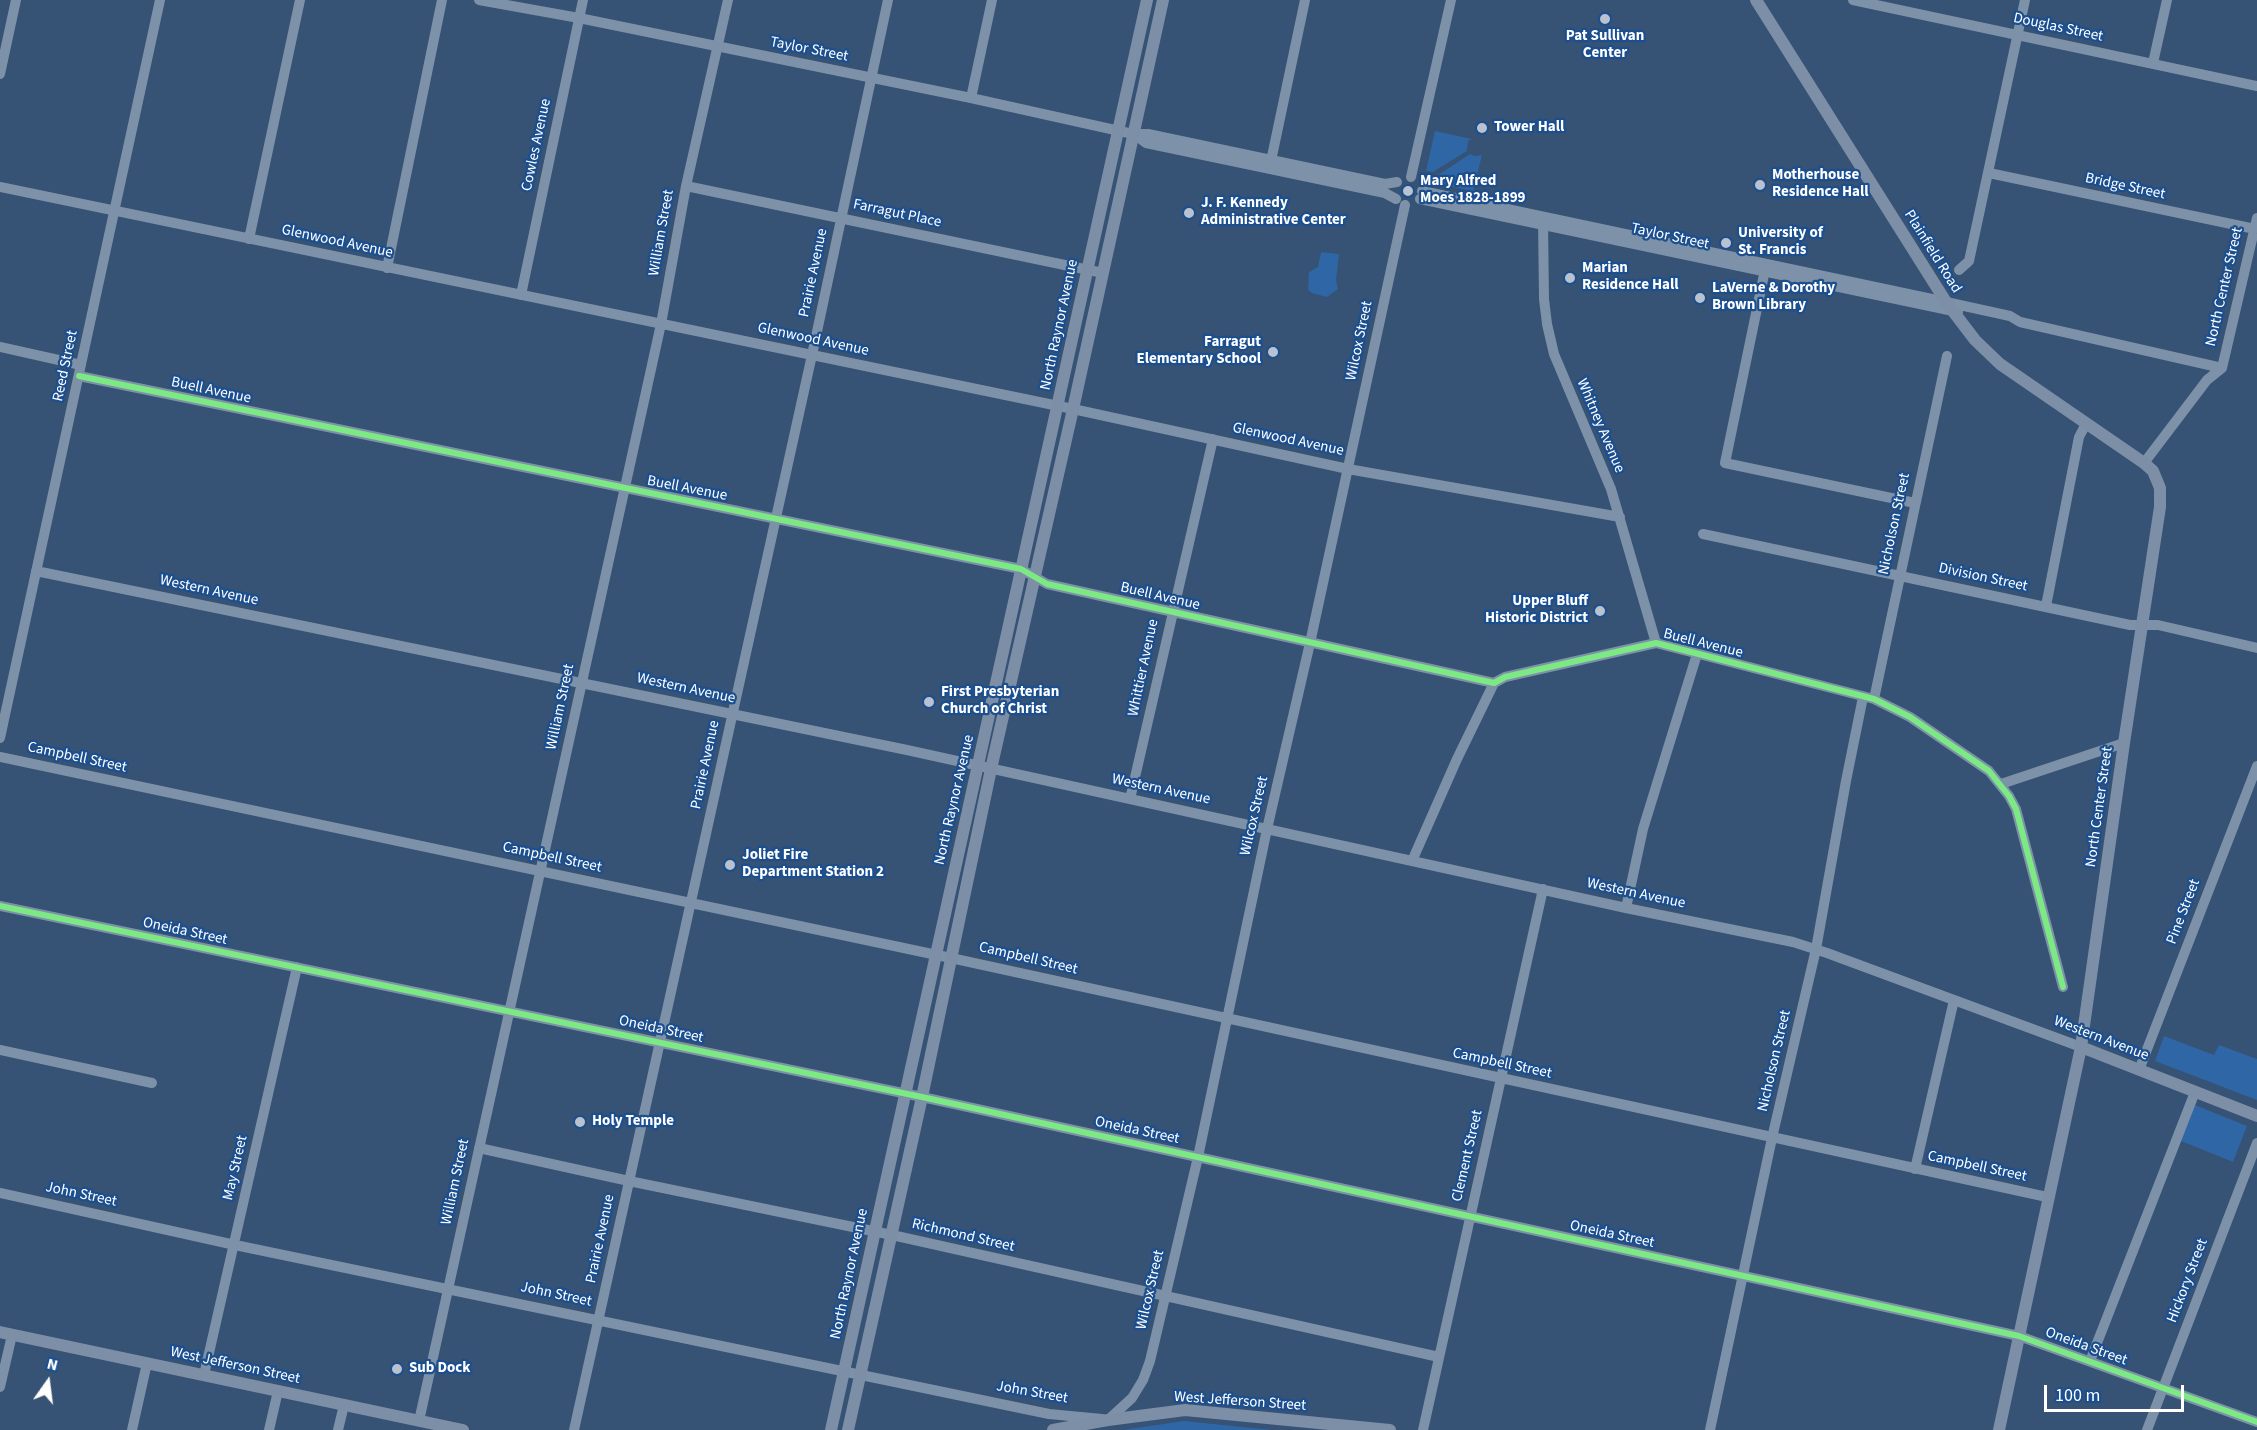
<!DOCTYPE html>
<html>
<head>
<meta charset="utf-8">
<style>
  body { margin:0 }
  #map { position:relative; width:2257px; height:1430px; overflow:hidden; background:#365274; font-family:"Source Sans 3",sans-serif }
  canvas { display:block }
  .north { position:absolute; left:18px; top:1352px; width:60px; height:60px; -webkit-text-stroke:4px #1b4f8f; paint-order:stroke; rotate:14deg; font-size:16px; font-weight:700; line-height:24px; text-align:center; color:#fff }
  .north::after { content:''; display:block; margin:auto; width:21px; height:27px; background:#fff; clip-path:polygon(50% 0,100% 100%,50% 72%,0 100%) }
  .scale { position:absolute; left:2044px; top:1385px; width:140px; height:27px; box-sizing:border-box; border:3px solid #fff; border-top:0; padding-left:8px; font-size:18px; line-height:21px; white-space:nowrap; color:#fff; -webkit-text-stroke:4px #1b4f8f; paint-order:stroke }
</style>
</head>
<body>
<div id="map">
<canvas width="2257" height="1430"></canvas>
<div class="north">N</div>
<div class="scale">100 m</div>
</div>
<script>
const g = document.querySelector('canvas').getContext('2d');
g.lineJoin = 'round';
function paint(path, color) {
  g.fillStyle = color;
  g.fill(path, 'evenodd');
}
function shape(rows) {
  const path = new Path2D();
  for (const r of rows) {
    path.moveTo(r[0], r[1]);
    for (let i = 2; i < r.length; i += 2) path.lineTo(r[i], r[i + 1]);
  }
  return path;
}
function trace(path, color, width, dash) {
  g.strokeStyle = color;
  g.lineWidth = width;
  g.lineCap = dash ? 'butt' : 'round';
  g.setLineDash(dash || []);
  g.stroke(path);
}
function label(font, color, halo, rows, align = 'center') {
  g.font = font + ' "Source Sans 3",sans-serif';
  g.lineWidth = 4.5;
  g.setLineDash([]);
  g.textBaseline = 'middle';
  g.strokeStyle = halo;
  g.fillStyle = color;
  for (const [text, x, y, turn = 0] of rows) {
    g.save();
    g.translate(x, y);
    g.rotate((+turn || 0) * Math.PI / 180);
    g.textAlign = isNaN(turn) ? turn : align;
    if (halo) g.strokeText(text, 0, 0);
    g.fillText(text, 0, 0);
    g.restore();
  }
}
const green = shape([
  [1435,131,1472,139,1468,141,1467,151,1433,172,1426,171],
  [1470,154,1475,156,1482,155,1473,191,1433,183,1435,177],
  [1321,252,1339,254,1336,280,1338,289,1327,297,1312,293,1308,290,1309,272,1318,267],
  [2164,1036,2214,1055,2219,1045,2257,1059,2257,1100,2155,1061],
  [2195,1105,2247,1126,2233,1162,2181,1141],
  [1184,1421,1273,1430,1122,1430]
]);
const minor = shape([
  [479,0,579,18,971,98,1133,134,1148,134,1385,184,1397,182],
  [1853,0,2257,86],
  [2153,63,2167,0],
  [0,74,16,0],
  [971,98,992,0],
  [1134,134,1146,143,1385,193,1396,199],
  [1271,161,1305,0],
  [1989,173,2255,229],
  [1411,177,1451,0],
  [686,186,1103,273],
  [0,187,1073,409,1348,469,1620,517],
  [1422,191,1946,302,2010,316,2020,322,2222,368],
  [1420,199,1958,312],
  [1543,220,1544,299,1547,324,1554,354,1611,489,1656,643],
  [249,239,300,0],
  [1766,265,1725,463,1915,503],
  [387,268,442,0],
  [1959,270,1969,261,2025,0],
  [521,295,583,0],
  [0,347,81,365],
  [79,376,1021,569,1047,584,1494,683,1505,677,1656,643,1874,699,1910,717,1989,771,2009,796,2016,809,2063,987],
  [2144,463,2207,380,2222,368,2257,218],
  [1703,534,2130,625,2158,625,2257,648],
  [36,571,907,750,1626,908,1793,942,1827,953,2081,1047],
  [2046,606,2079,437,2086,424],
  [1874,699,1947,356],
  [0,738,160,0],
  [0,757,951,958,2047,1197],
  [2001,784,2124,743],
  [1130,799,1213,439],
  [1412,861,1457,759,1494,683],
  [0,906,922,1097,2019,1336,2257,1422],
  [1626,908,1643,829,1697,654],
  [0,1050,152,1083],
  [2139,1070,2257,766],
  [479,1148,629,1181,892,1235,1439,1357],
  [1915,1169,1954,1000],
  [0,1193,235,1245,1049,1414,1102,1419],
  [2090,1361,2195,1092],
  [204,1375,297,967],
  [0,1387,12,1335],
  [1108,1420,1132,1398,1143,1380,1150,1361,1198,1157,1267,829,1310,643,1405,205],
  [419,1421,661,324,686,186,728,0],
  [132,1430,147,1363],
  [269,1430,278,1391],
  [338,1430,344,1405],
  [574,1430,812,355,888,0],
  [1423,1430,1543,889],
  [1710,1430,1772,1138,1816,949,1846,781,1863,697],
  [2147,1430,2257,1143]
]);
const major = shape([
  [1756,0,1946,302,1975,340,2000,364,2144,463,2153,471,2160,488,2160,507,2124,743,2081,1047,1999,1430],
  [2081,1047,2257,1116],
  [0,1332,463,1430],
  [831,1430,1147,0],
  [848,1430,922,1097,991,769,1073,409,1163,0],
  [1053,1430,1108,1420,1185,1410,1390,1430]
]);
const cycleway = shape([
  [79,376,1021,569,1047,584,1494,683,1505,677,1656,643,1874,699,1910,717,1989,771,2009,796,2016,809,2063,987],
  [0,906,922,1097,2019,1336,2257,1422]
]);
const markers = [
  [1605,19,6,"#b9c2ce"],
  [1482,128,6,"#b9c2ce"],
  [1760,185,6,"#b9c2ce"],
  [1408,191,6,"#b9c2ce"],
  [1189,213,6,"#b9c2ce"],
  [1726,243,6,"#b9c2ce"],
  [1570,278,6,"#b9c2ce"],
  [1700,298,6,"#b9c2ce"],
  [1273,352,6,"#b9c2ce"],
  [1600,611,6,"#b9c2ce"],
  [929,702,6,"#b9c2ce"],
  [730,865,6,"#b9c2ce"],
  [580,1122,6,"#b9c2ce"],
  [397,1369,6,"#b9c2ce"]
];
const streetNames = [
  ["Douglas Street",2058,28,12],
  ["Taylor Street",809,50,11],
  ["Cowles Avenue",537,145,-78],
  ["Bridge Street",2125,187,12],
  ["Farragut Place",897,214,12],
  ["William Street",662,233,-80],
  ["Taylor Street",1670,237,12],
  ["Glenwood Avenue",337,242,12],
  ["Plainfield Road",1932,252,58],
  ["Prairie Avenue",814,273,-78],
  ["North Center Street",2225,287,-77],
  ["North Raynor Avenue",1060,325,-78],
  ["Glenwood Avenue",813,340,12],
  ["Wilcox Street",1360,341,-78],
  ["Reed Street",66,366,-78],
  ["Buell Avenue",211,391,12],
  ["Whitney Avenue",1600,426,67],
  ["Glenwood Avenue",1288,440,12],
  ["Buell Avenue",687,489,11],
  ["Nicholson Street",1895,524,-78],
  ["Division Street",1983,578,12],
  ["Western Avenue",209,591,12],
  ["Buell Avenue",1160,597,13],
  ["Buell Avenue",1703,644,14],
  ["Whittier Avenue",1144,668,-78],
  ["Western Avenue",686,689,12],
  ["William Street",561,707,-78],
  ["Campbell Street",77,758,12],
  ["Prairie Avenue",706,765,-78],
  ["Western Avenue",1161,790,12],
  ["North Raynor Avenue",955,800,-77],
  ["North Center Street",2100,807,-82],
  ["Wilcox Street",1255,816,-77],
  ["Campbell Street",552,858,12],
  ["Western Avenue",1636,894,12],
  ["Pine Street",2184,912,-69],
  ["Oneida Street",185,932,12],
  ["Campbell Street",1028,959,13],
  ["Oneida Street",661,1030,12],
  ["Western Avenue",2101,1039,21],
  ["Nicholson Street",1775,1061,-77],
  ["Campbell Street",1502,1064,12],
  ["Oneida Street",1137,1131,12],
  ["Clement Street",1468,1156,-77],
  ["Campbell Street",1977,1167,12],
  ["May Street",236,1168,-77],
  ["William Street",456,1182,-78],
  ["John Street",81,1195,12],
  ["Oneida Street",1612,1235,12],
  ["Richmond Street",963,1236,13],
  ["Prairie Avenue",601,1239,-78],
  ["North Raynor Avenue",850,1274,-78],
  ["Hickory Street",2188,1281,-69],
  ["Wilcox Street",1151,1290,-77],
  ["John Street",556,1295,12],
  ["Oneida Street",2086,1347,20],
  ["West Jefferson Street",235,1366,12],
  ["John Street",1032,1393,10],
  ["West Jefferson Street",1240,1402,4]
];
const poiNames = [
  ["Pat Sullivan",1605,37,"center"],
  ["Center",1605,54,"center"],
  ["Tower Hall",1494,128],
  ["Motherhouse",1772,176],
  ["Residence Hall",1772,193],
  ["Mary Alfred",1420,182],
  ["Moes 1828-1899",1420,199],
  ["J. F. Kennedy",1201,204],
  ["Administrative Center",1201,221],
  ["University of",1738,234],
  ["St. Francis",1738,251],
  ["Marian",1582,269],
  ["Residence Hall",1582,286],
  ["LaVerne & Dorothy",1712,289],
  ["Brown Library",1712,306],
  ["Farragut",1261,343,"right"],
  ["Elementary School",1261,360,"right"],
  ["Upper Bluff",1588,602,"right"],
  ["Historic District",1588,619,"right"],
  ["First Presbyterian",941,693],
  ["Church of Christ",941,710],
  ["Joliet Fire",742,856],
  ["Department Station 2",742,873],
  ["Holy Temple",592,1122],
  ["Sub Dock",409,1369]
];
paint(green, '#2f66a5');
trace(minor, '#7d92a8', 10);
trace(major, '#7d8ea7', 12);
trace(cycleway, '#7ce984', 6);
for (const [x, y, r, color] of markers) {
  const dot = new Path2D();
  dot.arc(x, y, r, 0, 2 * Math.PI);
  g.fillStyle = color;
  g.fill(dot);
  trace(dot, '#1b4f8f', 2);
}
label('15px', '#fff', '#1b4f8f', streetNames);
label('bold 15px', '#fff', '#1b4f8f', poiNames, 'left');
</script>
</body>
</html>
